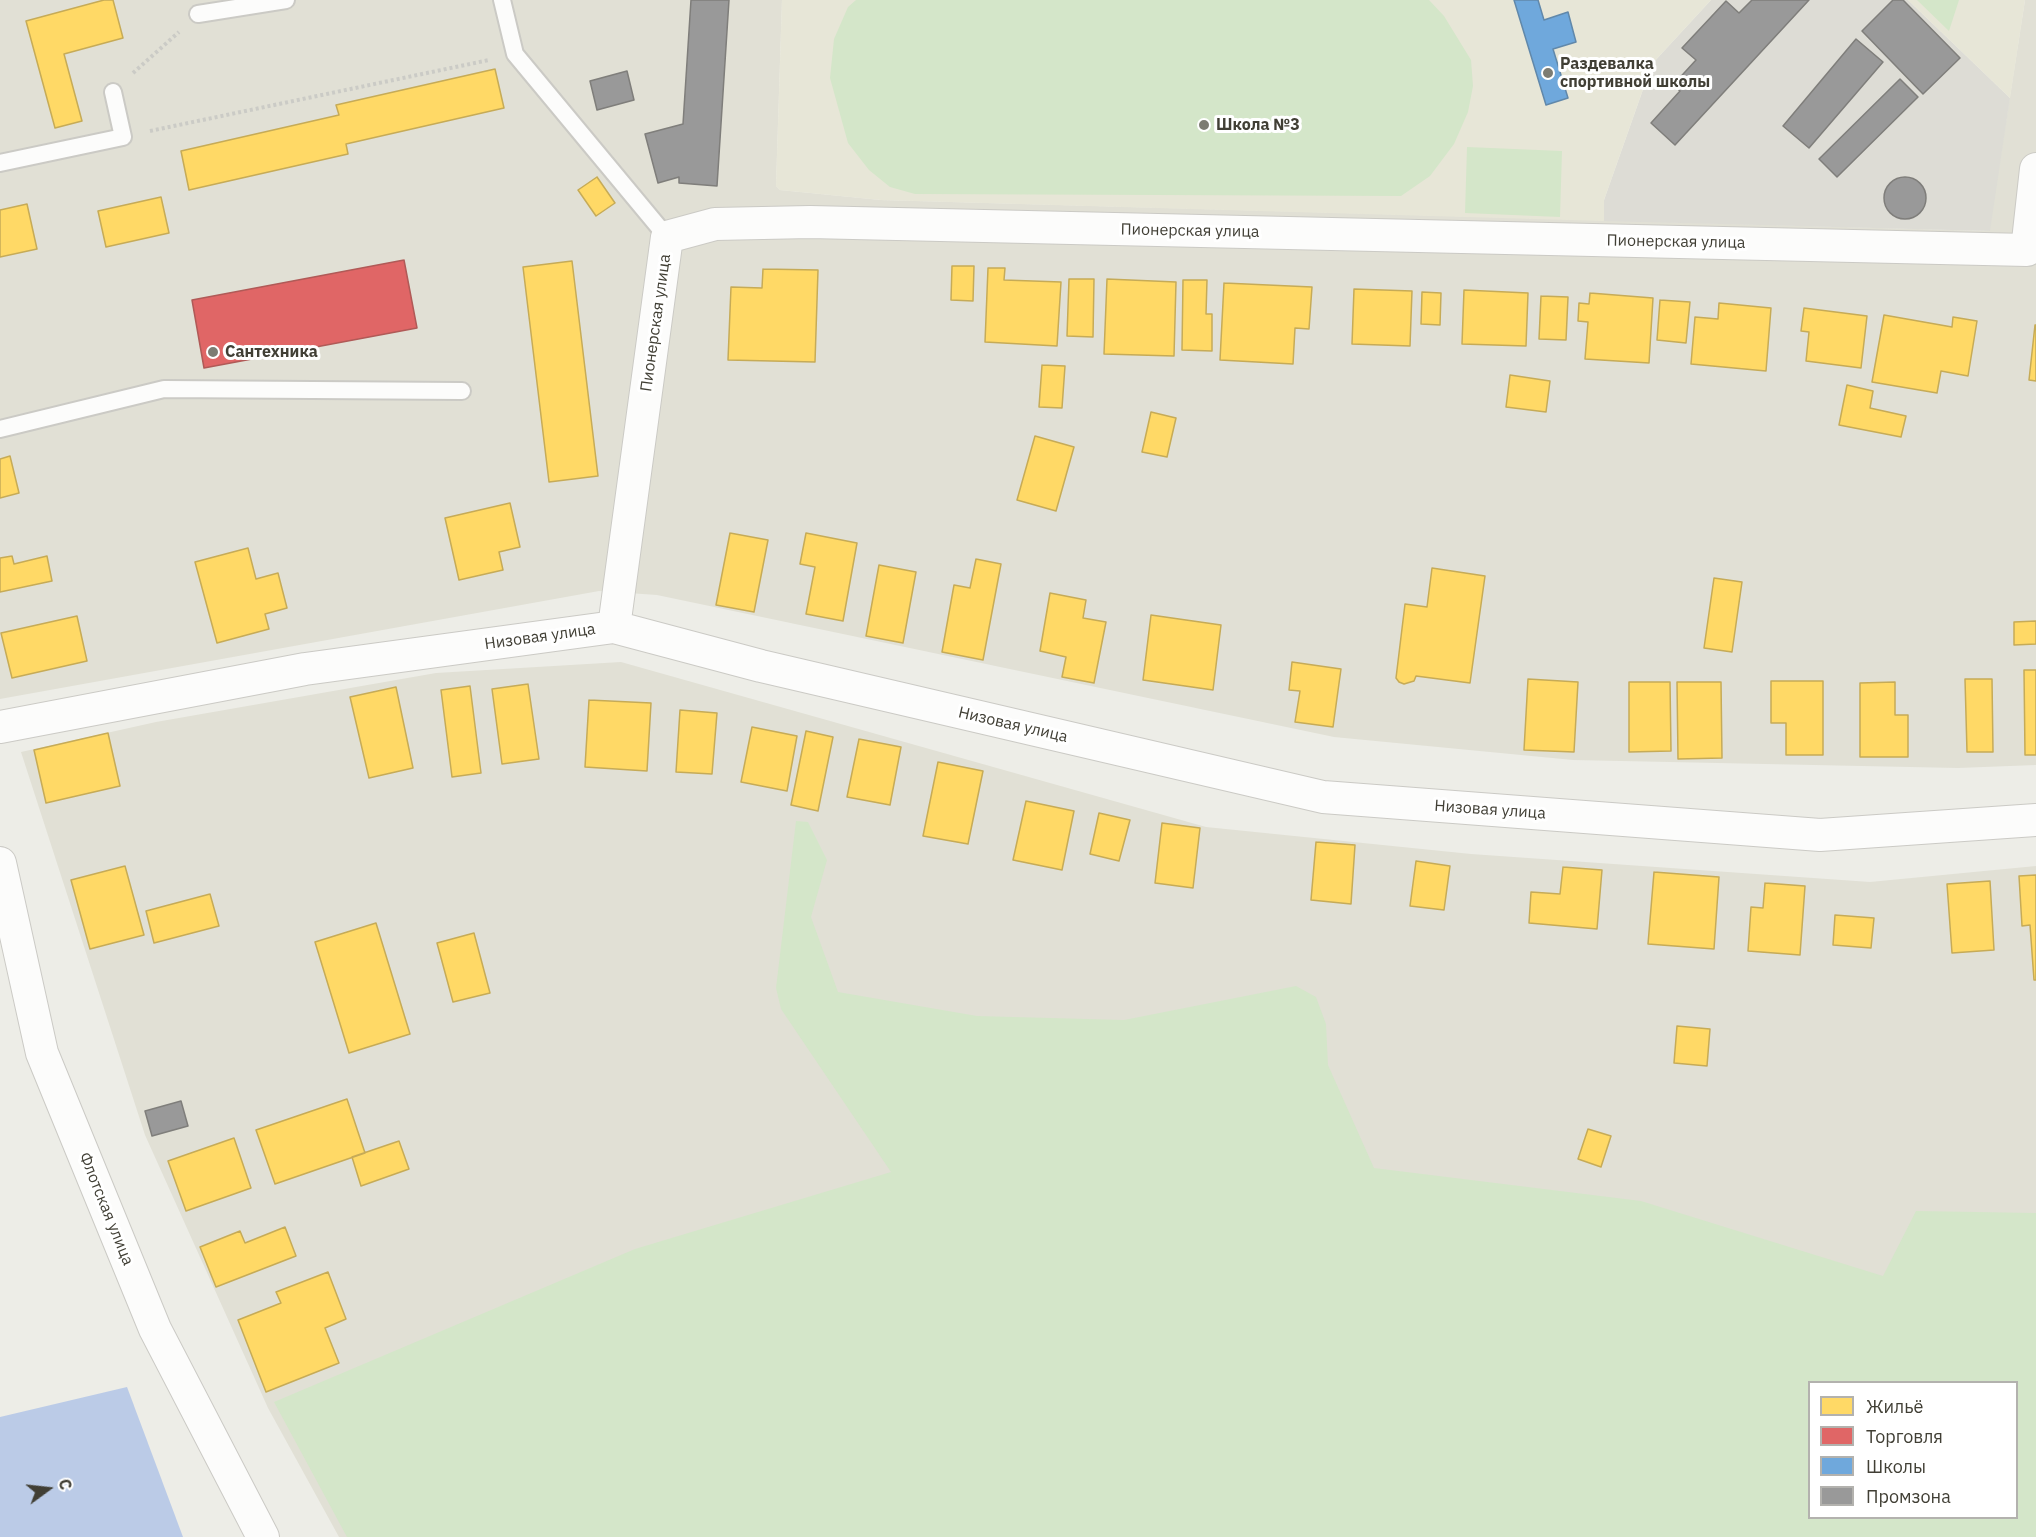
<!DOCTYPE html>
<html>
<head>
<meta charset="utf-8">
<style>
  body { margin:0 }
  #map { position:relative; width:2036px; height:1537px; overflow:hidden; background:#edede7; font-family:"IBM Plex Sans",sans-serif }
  canvas { display:block }
  .legend { position:absolute; left:1808px; top:1381px; width:210px; height:138px; box-sizing:border-box; background:#fff; border:2px solid #b3b2ae; margin:0; padding:8px 10px; list-style:none; font-size:18px; color:#413f35 }
  .legend li { display:flex; align-items:center; gap:12px; height:30px }
  .legend b { width:30px; border:2px solid #b3b2ae }
  .north { position:absolute; left:18px; top:1459px; width:60px; height:60px; -webkit-text-stroke:4px #fff; paint-order:stroke; rotate:75deg; font-size:16px; font-weight:700; line-height:24px; text-align:center; color:#413f35 }
  .north::after { content:''; display:block; margin:auto; width:21px; height:27px; background:#413f35; clip-path:polygon(50% 0,100% 100%,50% 72%,0 100%) }
</style>
</head>
<body>
<div id="map">
<canvas width="2036" height="1537"></canvas>
<ul class="legend">
<li><b style="height:16px;background:#ffd966"></b>Жильё</li>
<li><b style="height:16px;background:#e06666"></b>Торговля</li>
<li><b style="height:16px;background:#6fa8dc"></b>Школы</li>
<li><b style="height:16px;background:#999"></b>Промзона</li>
</ul>
<div class="north">С</div>
</div>
<script>
const g = document.querySelector('canvas').getContext('2d');
g.lineJoin = 'round';
function paint(path, color) {
  g.fillStyle = color;
  g.fill(path, 'evenodd');
}
function shape(rows) {
  const path = new Path2D();
  for (const r of rows) {
    if (r.length === 3) {
      path.moveTo(r[0] + r[2], r[1]);
      path.arc(r[0], r[1], r[2], 0, 2 * Math.PI);
      continue;
    }
    path.moveTo(r[0], r[1]);
    for (let i = 2; i < r.length; i += 2) path.lineTo(r[i], r[i + 1]);
  }
  return path;
}
function trace(path, color, width, dash) {
  g.strokeStyle = color;
  g.lineWidth = width;
  g.lineCap = dash ? 'butt' : 'round';
  g.setLineDash(dash || []);
  g.stroke(path);
}
function label(font, color, halo, rows, align = 'center') {
  g.font = font + ' "IBM Plex Sans",sans-serif';
  g.lineWidth = 6;
  g.setLineDash([]);
  g.textBaseline = 'middle';
  g.strokeStyle = halo;
  g.fillStyle = color;
  for (const [text, x, y, turn = 0] of rows) {
    g.save();
    g.translate(x, y);
    g.rotate((+turn || 0) * Math.PI / 180);
    g.textAlign = isNaN(turn) ? turn : align;
    if (halo) g.strokeText(text, 0, 0);
    g.fillText(text, 0, 0);
    g.restore();
  }
}
const residential = shape([
  [0,0,782,0,776,186,780,190,881,200,1989,231,2025,0,2036,0,2036,765,1958,768,1573,760,1334,737,657,595,599,591,0,699],
  [621,662,1206,827,1471,854,1870,882,2036,866,2036,1537,339,1537,268,1408,145,1135,21,752,156,722,436,673],
  [1810,1382,2016,1382,2016,1518,1810,1518]
]);
const industrial = shape([
  [1711,0,1908,0,2010,98,1990,231,1604,221,1604,200,1652,64]
]);
const education = shape([
  [782,0,1711,0,1652,64,1604,200,1604,221,881,200,780,190,776,186],
  [1908,0,2025,0,2010,98]
]);
const green = shape([
  [856,0,1429,0,1444,16,1471,60,1473,86,1468,112,1454,144,1430,176,1401,196,915,194,890,187,869,170,848,143,830,78,834,39,848,7],
  [1917,0,1959,0,1949,31],
  [1467,147,1562,151,1560,217,1465,213],
  [796,821,808,822,827,860,811,917,838,992,977,1016,1124,1020,1296,986,1316,997,1326,1024,1328,1065,1374,1168,1641,1201,1883,1276,1916,1211,2036,1213,2036,1537,347,1537,274,1402,635,1249,891,1172,781,1009,776,988],
  [1810,1382,2016,1382,2016,1518,1810,1518]
]);
const water = shape([
  [127,1387,183,1537,0,1537,0,1417]
]);
const homes = shape([
  [104,0,113,0,123,38,64,54,82,121,55,128,26,21,104,0],
  [495,69,504,108,346,144,348,154,189,190,181,151,339,115,336,105,495,69],
  [597,177,615,203,596,216,578,190,597,177],
  [161,197,169,233,106,247,98,211,161,197],
  [27,204,37,249,0,257,0,210,27,204],
  [572,261,598,476,549,482,523,267,572,261],
  [952,266,974,266,973,301,951,300,952,266],
  [988,268,1005,268,1004,280,1061,282,1057,346,985,342,988,268],
  [763,269,818,270,815,362,728,360,731,287,762,288,763,269],
  [1069,279,1094,279,1093,337,1067,336,1069,279],
  [1107,279,1176,282,1174,356,1104,354,1107,279],
  [1183,280,1207,280,1206,314,1212,314,1212,351,1182,350,1183,280],
  [1224,283,1312,287,1309,329,1295,328,1293,364,1220,360,1224,283],
  [1354,289,1412,291,1410,346,1352,344,1354,289],
  [1464,290,1528,293,1526,346,1462,344,1464,290],
  [1422,292,1441,293,1440,325,1421,324,1422,292],
  [1590,293,1653,298,1649,363,1585,359,1588,322,1578,321,1579,303,1589,304,1590,293],
  [1541,296,1568,297,1566,340,1539,339,1541,296],
  [1660,300,1690,302,1686,343,1657,340,1660,300],
  [1719,303,1771,308,1766,371,1691,364,1695,317,1718,319,1719,303],
  [1804,308,1867,316,1861,368,1806,361,1809,332,1801,331,1804,308],
  [1884,315,1952,327,1953,317,1977,321,1968,376,1941,371,1937,393,1872,382,1884,315],
  [2035,325,2036,325,2036,381,2029,380,2035,325],
  [1042,365,1065,366,1062,408,1039,407,1042,365],
  [1510,375,1550,381,1546,412,1506,407,1510,375],
  [1847,385,1873,391,1870,408,1906,416,1901,437,1839,425,1847,385],
  [1151,412,1176,418,1167,457,1142,452,1151,412],
  [1035,436,1074,447,1056,511,1017,500,1035,436],
  [10,456,19,493,0,498,0,459,10,456],
  [510,503,520,547,499,552,503,570,459,580,445,518,510,503],
  [730,533,768,540,754,612,716,605,730,533],
  [806,533,857,543,843,621,806,614,815,567,800,564,806,533],
  [248,548,256,579,278,573,287,608,265,614,269,629,217,643,195,562,248,548],
  [12,556,14,564,47,556,52,581,0,592,0,558,12,556],
  [976,559,1001,564,983,660,942,652,954,585,970,588,976,559],
  [879,565,916,572,903,643,866,636,879,565],
  [1432,568,1485,576,1470,683,1416,676,1414,681,1404,684,1399,682,1396,678,1405,604,1427,607,1432,568],
  [1714,578,1742,582,1732,652,1704,648,1714,578],
  [1050,593,1086,600,1083,618,1106,622,1094,683,1062,677,1066,657,1040,651,1050,593],
  [1151,615,1221,625,1213,690,1143,680,1151,615],
  [77,616,87,661,12,678,1,633,77,616],
  [2036,621,2036,644,2014,645,2014,622,2036,621],
  [1292,662,1341,669,1333,727,1295,722,1300,691,1289,690,1292,662],
  [2024,670,2036,670,2036,755,2025,755,2024,670],
  [1528,679,1578,682,1574,752,1524,750,1528,679],
  [1965,679,1992,679,1993,752,1967,752,1965,679],
  [1771,681,1823,681,1823,755,1786,755,1786,723,1771,723,1771,681],
  [1629,682,1670,682,1671,751,1629,752,1629,682],
  [1677,682,1721,682,1722,758,1678,759,1677,682],
  [1895,682,1895,715,1908,715,1908,757,1860,757,1860,683,1895,682],
  [528,684,539,759,502,764,492,689,528,684],
  [470,686,481,773,452,777,441,690,470,686],
  [396,687,413,768,369,778,350,697,396,687],
  [589,700,651,703,647,771,585,767,589,700],
  [680,710,717,713,712,774,676,772,680,710],
  [752,727,797,736,787,791,741,782,752,727],
  [806,731,833,737,818,811,791,805,806,731],
  [108,733,120,786,46,803,34,750,108,733],
  [859,739,901,747,890,805,847,797,859,739],
  [938,762,983,771,968,844,923,836,938,762],
  [1026,801,1074,811,1062,870,1013,860,1026,801],
  [1099,813,1130,820,1119,861,1090,854,1099,813],
  [1162,823,1200,828,1193,888,1155,883,1162,823],
  [1316,842,1355,845,1351,904,1311,900,1316,842],
  [1416,861,1450,866,1444,910,1410,906,1416,861],
  [125,866,144,935,90,949,71,880,125,866],
  [1563,867,1602,870,1597,929,1529,923,1531,892,1560,894,1563,867],
  [1654,872,1719,877,1714,949,1648,944,1654,872],
  [2036,875,2036,980,2034,980,2030,925,2022,926,2019,876,2036,875],
  [1990,881,1994,950,1952,953,1947,884,1990,881],
  [1765,883,1805,886,1800,955,1748,951,1751,907,1763,908,1765,883],
  [210,894,219,926,154,943,146,911,210,894],
  [1835,915,1874,918,1871,948,1833,945,1835,915],
  [376,923,410,1034,349,1053,315,942,376,923],
  [474,933,490,993,453,1002,437,943,474,933],
  [1677,1026,1710,1029,1707,1066,1674,1063,1677,1026],
  [347,1099,365,1153,275,1184,256,1130,347,1099],
  [1588,1129,1611,1136,1601,1167,1578,1159,1588,1129],
  [234,1138,251,1188,186,1211,168,1161,234,1138],
  [399,1141,409,1169,361,1186,352,1157,399,1141],
  [285,1227,296,1256,216,1287,200,1247,240,1231,245,1243,285,1227],
  [328,1272,346,1319,325,1328,339,1363,266,1392,238,1320,281,1303,276,1292,328,1272]
]);
const shops = shape([
  [404,260,417,328,204,368,192,300,404,260]
]);
const schools = shape([
  [1514,0,1538,0,1544,20,1568,12,1576,42,1553,49,1568,98,1546,105,1514,0]
]);
const industry = shape([
  [691,0,729,0,717,186,679,183,679,177,658,183,645,134,683,124,691,0],
  [1752,0,1809,0,1675,145,1651,123,1680,91,1673,85,1696,60,1682,48,1726,1,1739,13,1752,0],
  [1893,0,1903,0,1960,58,1923,94,1862,31,1893,0],
  [1856,39,1883,62,1809,148,1783,126,1856,39],
  [627,71,634,100,597,110,590,81,627,71],
  [1900,79,1918,97,1837,177,1819,159,1900,79],
  [1905,198,21],
  [181,1101,188,1126,152,1136,145,1111,181,1101]
]);
const path = shape([
  [133,73,179,32],
  [150,131,489,60]
]);
const lane = shape([
  [502,0,515,54,667,237],
  [198,14,286,0],
  [0,163,123,137,113,92],
  [0,429,164,389,462,391]
]);
const street = shape([
  [614,627,667,237,715,224,810,222,2027,250,2036,169],
  [0,727,305,669,614,627,761,666,1323,797,1820,835,2036,820],
  [0,863,42,1053,155,1329,263,1537]
]);
const markers = [
  [1548,73,6,"#7d7c73"],
  [1204,125,6,"#7d7c73"],
  [213,352,6,"#7d7c73"]
];
const poiNames = [
  ["Раздевалка",1560,64],
  ["спортивной школы",1560,82],
  ["Школа №3",1216,125],
  ["Сантехника",225,352]
];
const streetNames = [
  ["Пионерская улица",1190,231,1],
  ["Пионерская улица",1676,242,1],
  ["Пионерская улица",656,323,-82],
  ["Низовая улица",540,637,-8],
  ["Низовая улица",1013,725,13],
  ["Низовая улица",1490,810,4],
  ["Флотская улица",106,1209,68]
];
paint(residential, '#e1e0d5');
paint(industrial, '#dddcd5');
paint(education, '#e7e6d7');
paint(green, '#d4e6c9');
paint(water, '#bbcbe7');
paint(homes, '#ffd966');
trace(homes, '#c6ab57', 1.5);
paint(shops, '#e06666');
trace(shops, '#b05a57', 1.5);
paint(schools, '#6fa8dc');
trace(schools, '#6188aa', 1.5);
paint(industry, '#999');
trace(industry, '#7f7e7b', 1.5);
trace(lane, '#cbcac5', 20);
trace(street, '#cbcac5', 34);
trace(path, '#cbcbc6', 4, [3, 3]);
trace(lane, '#fcfcfb', 16);
trace(street, '#fcfcfb', 32);
for (const [x, y, r, color] of markers) {
  const dot = new Path2D();
  dot.arc(x, y, r, 0, 2 * Math.PI);
  g.fillStyle = color;
  g.fill(dot);
  trace(dot, '#fff', 2);
}
label('bold 16px', '#413f35', '#fff', poiNames, 'left');
label('16px', '#413f35', '#fff', streetNames);
</script>
</body>
</html>
